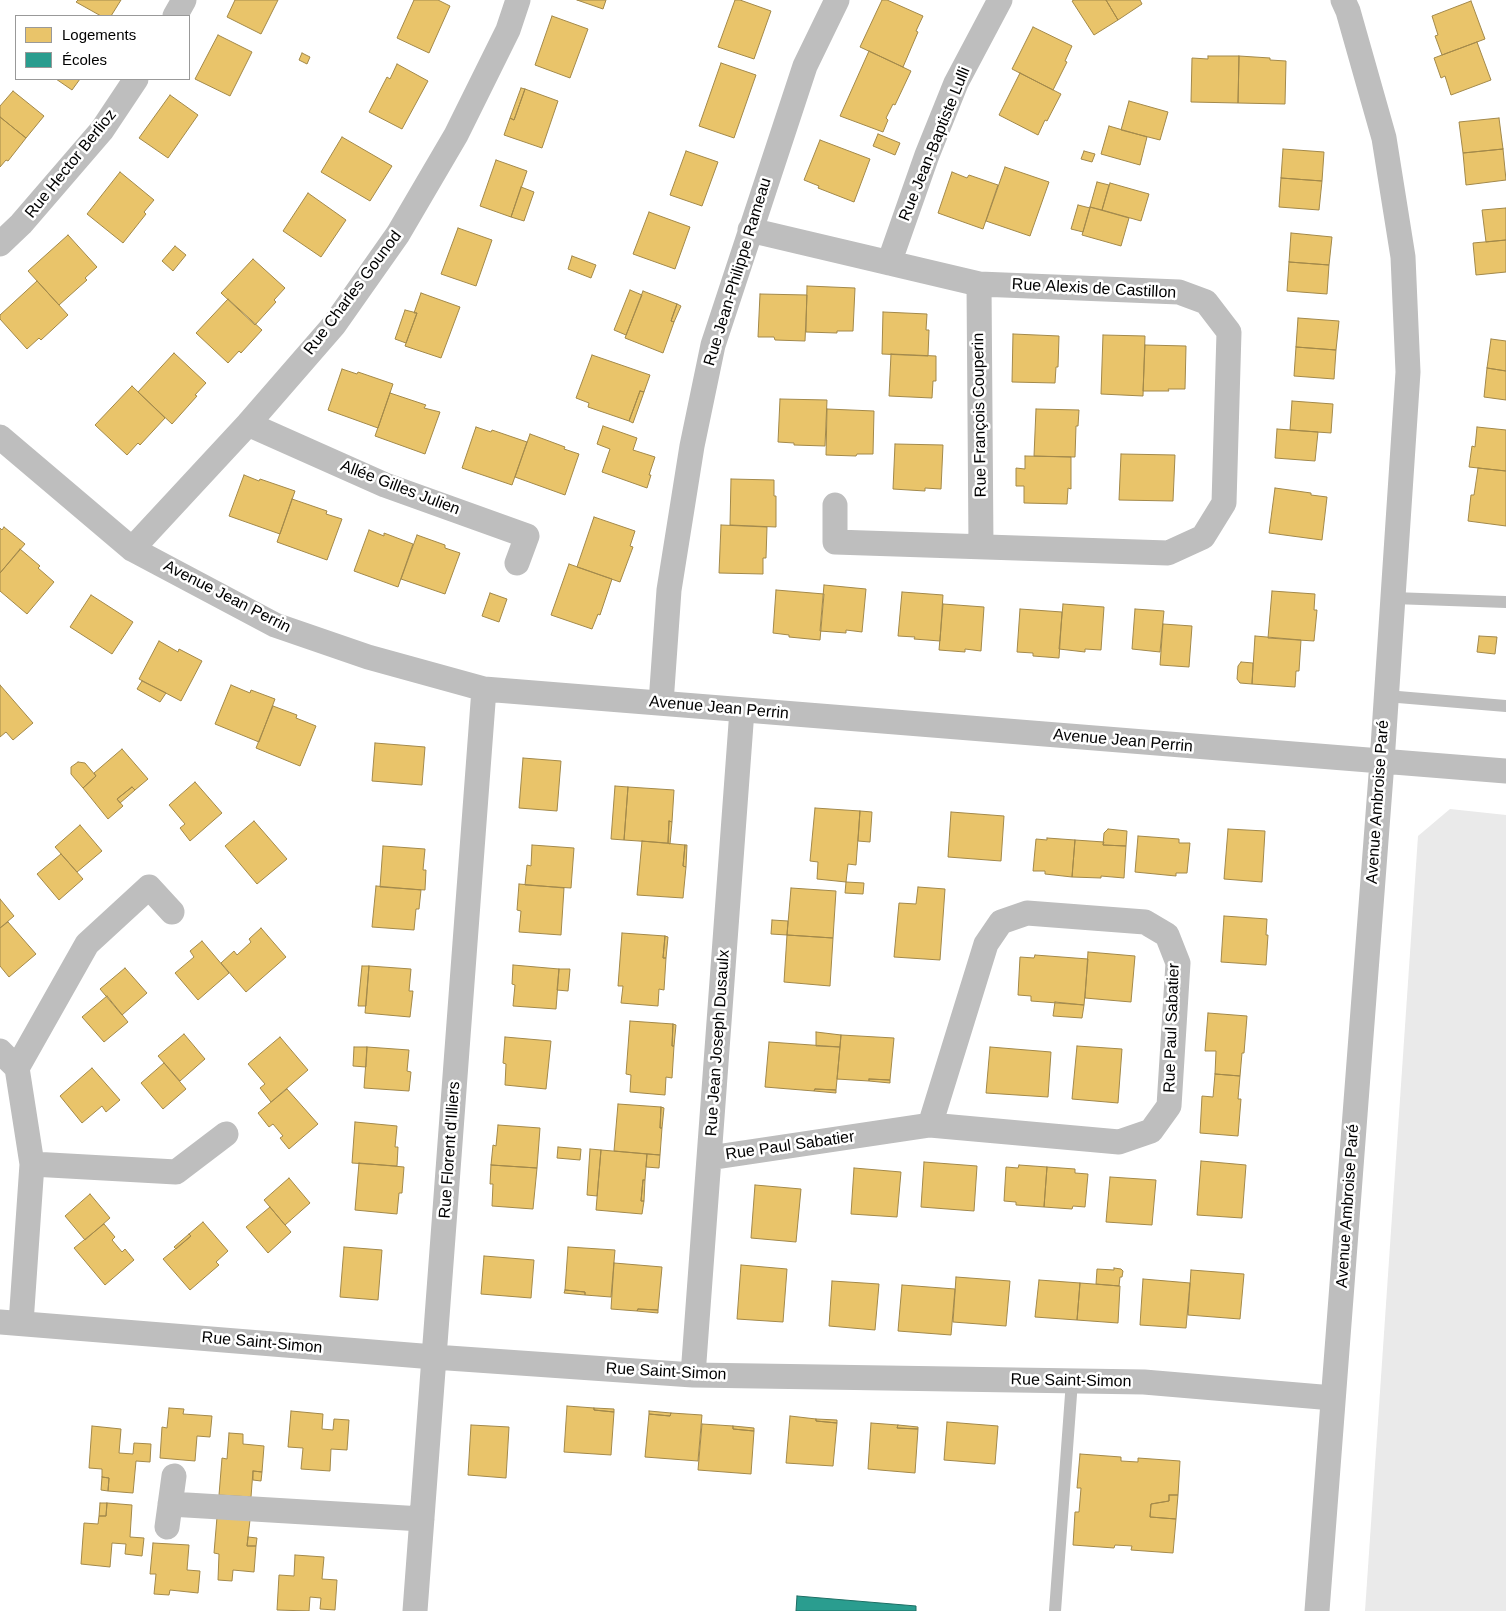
<!DOCTYPE html>
<html>
<head>
<meta charset="utf-8">
<style>
  body { margin:0 }
  #map { position:relative; width:1506px; height:1611px; overflow:hidden; background:#fff; font-family:Helvetica,sans-serif }
  canvas { display:block }
  .legend { position:absolute; left:15px; top:15px; width:175px; height:65px; box-sizing:border-box; background:#fff; border:1px solid #999; margin:0; padding:6px 9px; list-style:none; font-size:15px; color:#000 }
  .legend li { display:flex; align-items:center; gap:10px; height:25px }
  .legend b { width:25px; border:1px solid #999 }
</style>
</head>
<body>
<div id="map">
<canvas width="1506" height="1611"></canvas>
<ul class="legend">
<li><b style="height:14px;background:#e9c46a"></b>Logements</li>
<li><b style="height:14px;background:#2a9d8f"></b>Écoles</li>
</ul>
</div>
<script>
const g = document.querySelector('canvas').getContext('2d');
g.lineJoin = 'round';
function paint(path, color) {
  g.fillStyle = color;
  g.fill(path, 'evenodd');
}
function shape(rows) {
  const path = new Path2D();
  for (const r of rows) {
    path.moveTo(r[0], r[1]);
    for (let i = 2; i < r.length; i += 2) path.lineTo(r[i], r[i + 1]);
  }
  return path;
}
function trace(path, color, width, dash) {
  g.strokeStyle = color;
  g.lineWidth = width;
  g.lineCap = dash ? 'butt' : 'round';
  g.setLineDash(dash || []);
  g.stroke(path);
}
function label(font, color, halo, rows, align = 'center') {
  g.font = font + ' Helvetica,sans-serif';
  g.lineWidth = 5;
  g.setLineDash([]);
  g.textBaseline = 'middle';
  g.strokeStyle = halo;
  g.fillStyle = color;
  for (const [text, x, y, turn = 0] of rows) {
    g.save();
    g.translate(x, y);
    g.rotate((+turn || 0) * Math.PI / 180);
    g.textAlign = isNaN(turn) ? turn : align;
    if (halo) g.strokeText(text, 0, 0);
    g.fillText(text, 0, 0);
    g.restore();
  }
}
const green = shape([
  [1450,809,1506,815,1506,1611,1365,1611,1418,836]
]);
const homes = shape([
  [78,0,121,0,111,16,101,16,76,2,78,0],
  [235,0,278,0,261,34,227,17,235,0],
  [414,0,438,0,450,6,429,53,397,38,414,0],
  [577,0,606,0,603,9,577,0],
  [735,0,740,0,771,11,754,59,718,47,735,0],
  [882,0,887,0,923,16,916,31,918,32,903,67,860,47,882,0],
  [1074,0,1106,0,1118,20,1094,35,1072,1,1074,0],
  [1106,0,1140,0,1142,4,1118,20,1106,0],
  [1471,1,1485,39,1442,55,1435,36,1438,35,1432,16,1471,1],
  [552,16,588,29,570,78,535,65,552,16],
  [1033,27,1072,46,1065,61,1067,62,1053,90,1012,69,1033,27],
  [218,35,252,52,230,96,195,79,218,35],
  [1477,42,1491,80,1451,95,1445,76,1441,78,1434,58,1477,42],
  [869,51,911,71,895,105,893,104,886,118,888,120,883,132,840,116,869,51],
  [302,53,310,57,307,64,299,60,302,53],
  [1208,56,1239,56,1238,103,1191,102,1192,58,1208,59,1208,56],
  [1239,56,1270,58,1270,60,1286,61,1285,104,1238,103,1239,56],
  [721,63,756,75,734,138,699,126,721,63],
  [397,64,428,81,402,129,369,112,387,77,390,79,397,64],
  [1020,73,1061,94,1047,121,1045,120,1038,135,999,115,1020,73],
  [56,79,80,79,72,90,56,79],
  [521,88,525,89,514,120,510,118,521,88],
  [525,89,558,101,542,148,504,135,510,118,514,120,525,89],
  [13,91,44,116,26,138,0,117,0,106,13,91],
  [170,95,198,115,168,158,139,138,170,95],
  [1129,101,1168,112,1160,140,1121,130,1129,101],
  [0,117,26,138,8,161,6,160,0,167,0,117],
  [1499,118,1503,149,1463,153,1459,122,1499,118],
  [1109,126,1147,137,1140,165,1101,154,1109,126],
  [878,134,900,143,895,155,873,146,878,134],
  [342,137,392,166,370,201,321,172,342,137],
  [820,140,870,159,854,202,818,188,819,186,804,180,820,140],
  [1283,149,1324,152,1322,181,1281,178,1283,149],
  [1503,149,1506,180,1466,185,1463,153,1503,149],
  [686,151,718,162,702,206,670,195,686,151],
  [1084,151,1095,154,1092,162,1081,159,1084,151],
  [496,160,527,171,511,217,480,206,496,160],
  [1005,167,1049,182,1030,236,986,221,1005,167],
  [120,172,154,200,144,212,146,214,123,243,87,214,120,172],
  [952,172,967,178,969,175,998,185,983,229,938,213,952,172],
  [1281,178,1322,181,1319,210,1279,207,1281,178],
  [1097,182,1109,185,1102,210,1090,207,1097,182],
  [1110,183,1149,194,1141,221,1102,210,1110,183],
  [521,187,534,192,524,221,511,217,521,187],
  [308,193,346,220,321,257,283,231,308,193],
  [1078,205,1090,208,1083,232,1071,229,1078,205],
  [1090,207,1129,218,1121,246,1082,235,1090,207],
  [1506,208,1506,240,1486,242,1482,210,1506,208],
  [649,212,690,227,675,269,633,254,649,212],
  [458,228,492,240,476,286,441,274,458,228],
  [1291,233,1332,237,1329,265,1289,262,1291,233],
  [68,235,97,267,85,278,87,280,59,305,28,271,68,235],
  [1506,240,1506,272,1476,275,1473,243,1506,240],
  [175,246,186,255,173,271,162,261,175,246],
  [572,256,596,265,591,278,568,269,572,256],
  [253,259,285,288,274,300,276,302,255,325,221,293,253,259],
  [1289,262,1329,265,1327,294,1287,291,1289,262],
  [37,281,68,315,41,340,39,338,27,349,0,319,0,315,37,281],
  [807,286,855,288,853,331,837,331,837,333,806,332,807,286],
  [630,290,642,295,626,335,614,330,630,290],
  [643,291,677,304,671,321,674,322,663,353,625,338,643,291],
  [421,293,460,307,441,358,405,346,417,313,414,313,421,293],
  [760,294,807,295,805,341,775,340,774,337,758,337,760,294],
  [228,299,262,330,241,353,239,351,228,363,196,333,228,299],
  [677,304,681,306,674,322,671,321,677,304],
  [405,310,417,313,406,343,395,339,405,310],
  [883,312,927,314,926,330,929,330,928,356,882,354,883,312],
  [1298,318,1339,321,1336,350,1296,347,1298,318],
  [1013,334,1059,336,1058,367,1056,367,1055,383,1012,382,1013,334],
  [1103,335,1145,336,1143,396,1101,394,1103,335],
  [1491,339,1506,341,1506,371,1487,368,1491,339],
  [1145,345,1186,346,1185,389,1168,389,1169,391,1143,391,1145,345],
  [1296,347,1336,350,1334,379,1294,376,1296,347],
  [174,353,206,383,195,395,197,396,172,424,138,392,174,353],
  [891,354,936,356,936,381,933,381,932,398,889,396,891,354],
  [592,355,650,375,644,392,640,391,629,421,588,407,589,403,576,398,592,355],
  [1487,368,1506,371,1506,400,1484,397,1487,368],
  [342,369,357,374,358,372,393,384,378,428,328,410,342,369],
  [132,386,165,418,140,445,138,443,127,455,95,425,132,386],
  [640,391,644,392,633,423,629,421,640,391],
  [390,393,426,405,424,408,440,412,425,454,375,436,390,393],
  [780,399,827,400,825,446,794,445,794,443,778,442,780,399],
  [1292,401,1333,404,1331,433,1290,430,1292,401],
  [827,409,874,411,873,454,857,454,856,456,826,455,827,409],
  [1036,409,1079,410,1078,426,1076,426,1075,457,1034,456,1036,409],
  [603,426,637,438,633,450,655,457,649,475,651,475,647,488,602,472,610,449,597,444,603,426],
  [476,427,491,432,492,430,527,442,512,485,462,468,476,427],
  [1477,427,1506,430,1506,471,1469,467,1472,446,1475,447,1477,427],
  [1277,429,1318,432,1315,461,1275,458,1277,429],
  [530,434,565,447,564,449,579,454,565,495,515,477,530,434],
  [895,444,943,445,941,489,925,488,925,491,893,489,895,444],
  [1121,454,1175,455,1173,501,1119,500,1121,454],
  [1025,456,1071,457,1071,489,1068,488,1067,504,1024,503,1024,486,1016,486,1016,468,1025,469,1025,456],
  [1478,468,1506,471,1506,526,1468,521,1471,495,1474,495,1478,468],
  [244,475,259,481,260,479,295,491,280,534,229,516,244,475],
  [731,479,774,480,774,496,776,496,776,527,730,525,731,479],
  [1275,488,1311,493,1311,495,1327,497,1322,540,1269,533,1275,488],
  [292,499,327,511,326,514,342,519,327,560,277,542,292,499],
  [594,517,635,531,630,546,633,547,620,582,577,567,594,517],
  [721,525,767,527,766,558,763,558,763,574,719,573,721,525],
  [4,527,25,544,0,573,0,528,2,530,4,527],
  [369,530,384,536,384,533,413,544,398,587,354,571,369,530],
  [417,535,445,545,445,548,460,553,445,594,401,579,417,535],
  [20,549,40,566,38,568,54,582,27,614,0,591,0,573,20,549],
  [569,564,612,579,600,615,598,614,592,629,551,615,569,564],
  [824,585,866,589,862,632,846,630,846,633,820,631,824,585],
  [776,590,824,594,820,640,789,637,789,635,773,633,776,590],
  [1272,591,1315,594,1314,610,1317,610,1314,641,1268,638,1272,591],
  [902,592,943,595,940,641,914,639,915,637,898,636,902,592],
  [490,593,507,599,499,622,482,616,490,593],
  [91,595,133,622,112,654,70,627,91,595],
  [943,604,984,607,981,651,965,649,965,652,939,650,943,604],
  [1063,604,1104,607,1101,650,1085,649,1085,652,1059,649,1063,604],
  [1020,609,1062,612,1059,658,1033,656,1033,653,1017,652,1020,609],
  [1135,609,1164,611,1160,652,1132,649,1135,609],
  [1163,624,1192,626,1189,667,1160,665,1163,624],
  [1255,636,1301,640,1299,671,1296,671,1295,687,1252,684,1255,636],
  [1479,636,1497,637,1495,654,1477,652,1479,636],
  [159,641,178,652,179,649,202,661,181,701,139,679,159,641],
  [1241,662,1253,663,1252,684,1240,683,1237,679,1238,666,1241,662],
  [142,681,166,693,160,702,137,689,142,681],
  [0,685,33,723,13,740,6,732,0,737,0,685],
  [231,685,250,693,251,690,275,699,259,742,215,724,231,685],
  [273,706,297,715,296,718,316,726,300,766,256,748,273,706],
  [375,743,425,747,422,785,372,781,375,743],
  [122,749,148,779,135,790,132,787,117,799,123,806,108,819,83,788,96,776,94,773,122,749],
  [523,758,561,761,557,811,519,808,523,758],
  [78,762,85,763,96,776,83,788,71,774,71,767,78,762],
  [195,782,222,813,190,841,180,828,185,824,169,805,195,782],
  [615,786,628,787,624,840,611,839,615,786],
  [132,787,135,790,120,803,117,799,132,787],
  [628,787,674,790,672,822,669,821,668,843,624,840,628,787],
  [815,808,860,811,856,865,848,864,846,882,817,879,818,862,810,861,815,808],
  [860,811,872,812,870,842,858,841,860,811],
  [951,812,1004,816,1001,861,948,857,951,812],
  [254,821,287,859,257,884,225,846,254,821],
  [669,821,672,822,670,844,668,843,669,821],
  [80,825,102,851,77,872,55,847,80,825],
  [1108,829,1127,831,1126,846,1103,845,1104,833,1108,829],
  [1228,829,1265,831,1262,882,1224,879,1228,829],
  [1138,836,1179,839,1179,843,1190,843,1187,873,1176,873,1176,876,1135,872,1138,836],
  [1047,838,1075,840,1072,877,1045,874,1045,871,1033,871,1036,839,1047,840,1047,838],
  [1075,840,1104,842,1103,845,1126,846,1124,878,1101,876,1101,878,1072,877,1075,840],
  [642,841,685,845,683,866,686,867,683,898,637,895,642,841],
  [532,845,574,848,571,888,525,885,527,865,531,866,532,845],
  [685,845,687,845,686,867,683,866,685,845],
  [383,846,425,849,423,870,426,870,425,890,380,887,383,846],
  [61,854,83,879,59,900,37,874,61,854],
  [846,882,864,883,863,894,845,893,846,882],
  [519,884,564,888,561,935,519,932,521,911,517,910,519,884],
  [376,886,421,890,419,909,416,909,414,930,372,927,376,886],
  [918,887,945,889,940,960,894,957,899,903,916,904,918,887],
  [791,888,836,891,833,938,787,935,791,888],
  [0,899,14,916,0,928,0,899],
  [1224,916,1267,919,1266,935,1268,935,1266,965,1221,962,1224,916],
  [772,920,788,921,787,935,771,934,772,920],
  [8,922,36,954,9,977,0,966,0,928,8,922],
  [261,928,286,957,246,992,221,963,234,951,237,955,251,942,249,939,261,928],
  [622,933,665,936,663,958,666,958,664,990,659,989,658,1006,621,1003,623,986,618,986,622,933],
  [787,935,833,938,830,986,784,982,787,935],
  [665,936,668,937,666,958,663,958,665,936],
  [202,941,229,973,198,1000,175,973,194,957,190,951,202,941],
  [1088,952,1135,956,1131,1002,1085,998,1088,952],
  [1035,955,1088,959,1084,1005,1031,1001,1031,996,1018,995,1020,957,1034,958,1035,955],
  [513,965,559,969,556,1009,513,1006,515,985,512,984,513,965],
  [362,966,369,966,366,1006,358,1006,362,966],
  [369,966,411,969,409,991,413,991,410,1017,365,1013,369,966],
  [125,968,147,993,122,1015,100,989,125,968],
  [559,969,570,969,568,991,557,990,559,969],
  [107,996,128,1022,104,1042,82,1017,107,996],
  [1055,1002,1084,1005,1082,1018,1053,1016,1055,1002],
  [1208,1013,1247,1016,1244,1053,1242,1053,1240,1076,1215,1074,1216,1051,1205,1051,1208,1013],
  [630,1021,673,1024,672,1046,674,1046,672,1078,666,1077,665,1095,630,1092,631,1075,626,1074,630,1021],
  [673,1024,676,1025,674,1046,672,1046,673,1024],
  [816,1032,841,1035,840,1047,816,1046,816,1032],
  [184,1034,205,1059,180,1081,158,1056,184,1034],
  [841,1035,894,1038,890,1080,869,1079,869,1081,837,1079,841,1035],
  [280,1037,308,1070,271,1102,260,1088,265,1084,248,1064,280,1037],
  [505,1037,551,1041,546,1089,505,1085,506,1064,503,1063,505,1037],
  [769,1042,840,1047,836,1090,815,1089,814,1091,765,1087,769,1042],
  [1077,1046,1122,1049,1118,1103,1072,1099,1077,1046],
  [354,1047,367,1047,366,1067,353,1066,354,1047],
  [367,1047,409,1050,407,1071,411,1072,409,1091,364,1088,367,1047],
  [990,1047,1051,1052,1048,1097,986,1093,990,1047],
  [164,1063,186,1089,163,1109,141,1083,164,1063],
  [92,1068,120,1100,106,1112,102,1106,82,1123,60,1096,92,1068],
  [1215,1074,1240,1076,1238,1099,1241,1099,1238,1136,1200,1133,1202,1096,1213,1097,1215,1074],
  [869,1079,890,1080,890,1083,869,1081,869,1079],
  [287,1089,318,1124,289,1149,280,1138,283,1136,273,1124,269,1127,258,1113,287,1089],
  [815,1089,836,1090,836,1093,814,1091,815,1089],
  [618,1104,661,1107,660,1128,662,1128,660,1155,614,1151,618,1104],
  [661,1107,664,1108,662,1128,660,1128,661,1107],
  [355,1122,397,1126,395,1147,398,1147,397,1166,352,1163,355,1122],
  [498,1125,540,1128,537,1168,491,1165,493,1145,496,1146,498,1125],
  [558,1147,581,1149,580,1160,557,1158,558,1147],
  [590,1149,601,1150,597,1196,587,1195,590,1149],
  [601,1150,647,1154,645,1180,643,1180,641,1201,644,1201,642,1214,596,1210,601,1150],
  [647,1154,660,1155,659,1168,646,1167,647,1154],
  [1201,1161,1246,1165,1242,1218,1197,1215,1201,1161],
  [924,1162,977,1166,974,1211,921,1207,924,1162],
  [359,1163,404,1167,402,1193,399,1193,397,1214,355,1210,359,1163],
  [491,1165,537,1168,533,1209,492,1206,493,1184,490,1184,491,1165],
  [1019,1165,1047,1167,1044,1207,1016,1205,1016,1202,1004,1201,1006,1167,1018,1168,1019,1165],
  [1047,1167,1075,1169,1075,1173,1088,1174,1085,1207,1073,1206,1072,1209,1044,1207,1047,1167],
  [854,1168,901,1172,897,1217,851,1214,854,1168],
  [1110,1177,1156,1180,1152,1225,1106,1222,1110,1177],
  [289,1178,310,1203,285,1225,264,1200,289,1178],
  [643,1180,645,1180,644,1201,641,1201,643,1180],
  [755,1185,801,1189,796,1242,751,1238,755,1185],
  [90,1194,110,1218,85,1240,65,1216,90,1194],
  [270,1207,291,1232,268,1253,246,1227,270,1207],
  [203,1222,228,1251,216,1262,219,1265,190,1290,163,1259,191,1236,189,1234,203,1222],
  [104,1224,115,1237,112,1240,122,1252,125,1249,134,1260,105,1285,74,1248,104,1224],
  [189,1234,191,1236,176,1249,174,1247,189,1234],
  [344,1247,382,1250,378,1300,340,1297,344,1247],
  [568,1247,615,1250,611,1297,585,1295,585,1292,565,1290,568,1247],
  [484,1256,534,1260,531,1298,481,1294,484,1256],
  [614,1263,662,1267,658,1310,638,1309,637,1311,611,1309,614,1263],
  [741,1265,787,1269,783,1322,737,1319,741,1265],
  [1114,1268,1121,1269,1123,1271,1122,1277,1120,1277,1119,1286,1096,1284,1097,1269,1114,1270,1114,1268],
  [1191,1270,1244,1274,1240,1319,1188,1315,1191,1270],
  [956,1277,1010,1281,1006,1326,953,1322,956,1277],
  [1143,1279,1190,1283,1186,1328,1140,1325,1143,1279],
  [1039,1280,1080,1283,1077,1320,1035,1317,1039,1280],
  [832,1281,879,1284,875,1330,829,1326,832,1281],
  [1080,1283,1120,1286,1118,1323,1077,1320,1080,1283],
  [902,1285,955,1289,951,1335,898,1331,902,1285],
  [565,1290,585,1292,585,1295,564,1293,565,1290],
  [638,1309,658,1310,658,1313,637,1311,638,1309],
  [567,1406,594,1408,594,1410,614,1412,611,1455,564,1452,567,1406],
  [169,1408,184,1409,183,1414,212,1416,210,1437,197,1436,195,1461,160,1458,162,1427,167,1428,169,1408],
  [594,1408,614,1409,614,1412,594,1410,594,1408],
  [291,1411,323,1414,322,1429,333,1430,334,1419,349,1420,347,1450,331,1449,330,1471,301,1469,303,1448,288,1447,291,1411],
  [649,1411,671,1413,670,1416,649,1414,649,1411],
  [671,1413,702,1415,698,1461,645,1457,649,1414,670,1416,671,1413],
  [790,1416,816,1419,816,1421,837,1423,833,1466,786,1463,790,1416],
  [816,1419,837,1420,837,1423,816,1421,816,1419],
  [947,1422,998,1426,995,1464,944,1460,947,1422],
  [871,1423,898,1425,897,1428,918,1429,915,1473,868,1469,871,1423],
  [702,1424,733,1426,733,1429,754,1431,751,1474,698,1470,702,1424],
  [471,1425,509,1427,506,1478,468,1475,471,1425],
  [898,1425,918,1427,918,1429,897,1428,898,1425],
  [92,1426,121,1429,119,1453,133,1454,134,1443,151,1444,150,1462,136,1461,133,1493,108,1491,109,1478,102,1477,102,1469,89,1468,92,1426],
  [733,1426,754,1428,754,1431,733,1429,733,1426],
  [229,1433,243,1434,243,1444,264,1446,262,1472,253,1471,251,1497,219,1495,222,1458,227,1459,229,1433],
  [1080,1454,1121,1457,1121,1461,1138,1462,1138,1458,1180,1461,1178,1495,1169,1495,1169,1501,1151,1504,1150,1517,1176,1519,1173,1553,1131,1550,1132,1546,1115,1545,1114,1548,1073,1545,1075,1512,1079,1512,1081,1488,1077,1488,1080,1454],
  [253,1471,262,1472,261,1481,253,1480,253,1471],
  [102,1477,109,1478,108,1491,101,1490,102,1477],
  [1169,1495,1178,1495,1176,1519,1150,1517,1151,1504,1169,1501,1169,1495],
  [100,1503,107,1503,106,1516,99,1516,100,1503],
  [107,1503,132,1505,130,1537,144,1538,142,1556,125,1554,126,1544,112,1543,110,1567,81,1564,84,1523,98,1524,99,1516,106,1516,107,1503],
  [217,1517,250,1520,247,1546,256,1546,254,1572,233,1570,232,1581,218,1580,219,1554,214,1553,217,1517],
  [248,1537,257,1538,256,1546,247,1546,248,1537],
  [153,1543,189,1545,187,1570,200,1571,198,1593,170,1590,169,1595,154,1594,156,1574,150,1574,153,1543],
  [295,1555,324,1557,322,1579,337,1580,335,1610,320,1609,321,1598,310,1597,309,1611,277,1610,279,1575,294,1576,295,1555]
]);
const schools = shape([
  [797,1596,916,1606,916,1611,796,1611,797,1596]
]);
const service = shape([
  [1393,598,1506,602],
  [1386,696,1506,706],
  [1055,1611,1072,1381]
]);
const minor = shape([
  [175,16,184,0],
  [750,230,979,284,1179,292,1206,302,1229,332,1224,503,1203,537,1168,553,835,542,835,505],
  [0,244,21,224,102,130,136,79],
  [889,263,927,155,956,83,1000,0],
  [979,284,981,547],
  [248,424,385,485,527,536,517,563],
  [0,437,132,549,275,625,368,657,484,689,1506,771],
  [132,549,248,424,334,325,398,234,456,135,508,30,518,0],
  [661,703,669,590,692,446,713,345,805,66,837,0],
  [0,1051,17,1068,32,1164,21,1323],
  [17,1068,87,944,149,887,172,912],
  [709,1158,930,1125,1119,1142,1151,1131,1169,1106,1178,963,1167,935,1145,922,1027,913,1001,922,986,944,930,1125],
  [32,1164,176,1172,226,1134],
  [0,1322,434,1357,693,1375,1144,1382,1333,1398],
  [693,1375,742,710],
  [170,1504,422,1519],
  [167,1527,174,1476],
  [415,1611,484,689],
  [1317,1611,1382,762,1408,372,1403,257,1384,138,1348,11,1343,0]
]);
const streetNames = [
  ["Rue Jean-Baptiste Lulli",935,144,-68],
  ["Rue Hector Berlioz",71,164,-51],
  ["Rue Jean-Philippe Rameau",738,272,-73],
  ["Rue Alexis de Castillon",1094,289,3],
  ["Rue Charles Gounod",353,293,-53],
  ["Rue François Couperin",980,415,-91],
  ["Allée Gilles Julien",400,488,21],
  ["Avenue Jean Perrin",227,597,27],
  ["Avenue Jean Perrin",719,708,5],
  ["Avenue Jean Perrin",1123,741,5],
  ["Avenue Ambroise Paré",1378,802,-86],
  ["Rue Paul Sabatier",1172,1028,-88],
  ["Rue Jean Joseph Dusaulx",718,1043,-86],
  ["Rue Paul Sabatier",790,1146,-8],
  ["Rue Florent d'Illiers",450,1150,-86],
  ["Avenue Ambroise Paré",1348,1206,-86],
  ["Rue Saint-Simon",262,1343,5],
  ["Rue Saint-Simon",666,1372,3],
  ["Rue Saint-Simon",1071,1381,1]
];
paint(green, '#eaeaea');
paint(homes, '#e9c46a');
trace(homes, '#a3894a', 1);
paint(schools, '#2a9d8f');
trace(schools, '#1d6e64', 1);
trace(service, '#bebebe', 12);
trace(minor, '#bebebe', 25);
label('16px', '#000', '#fff', streetNames);
</script>
</body>
</html>
